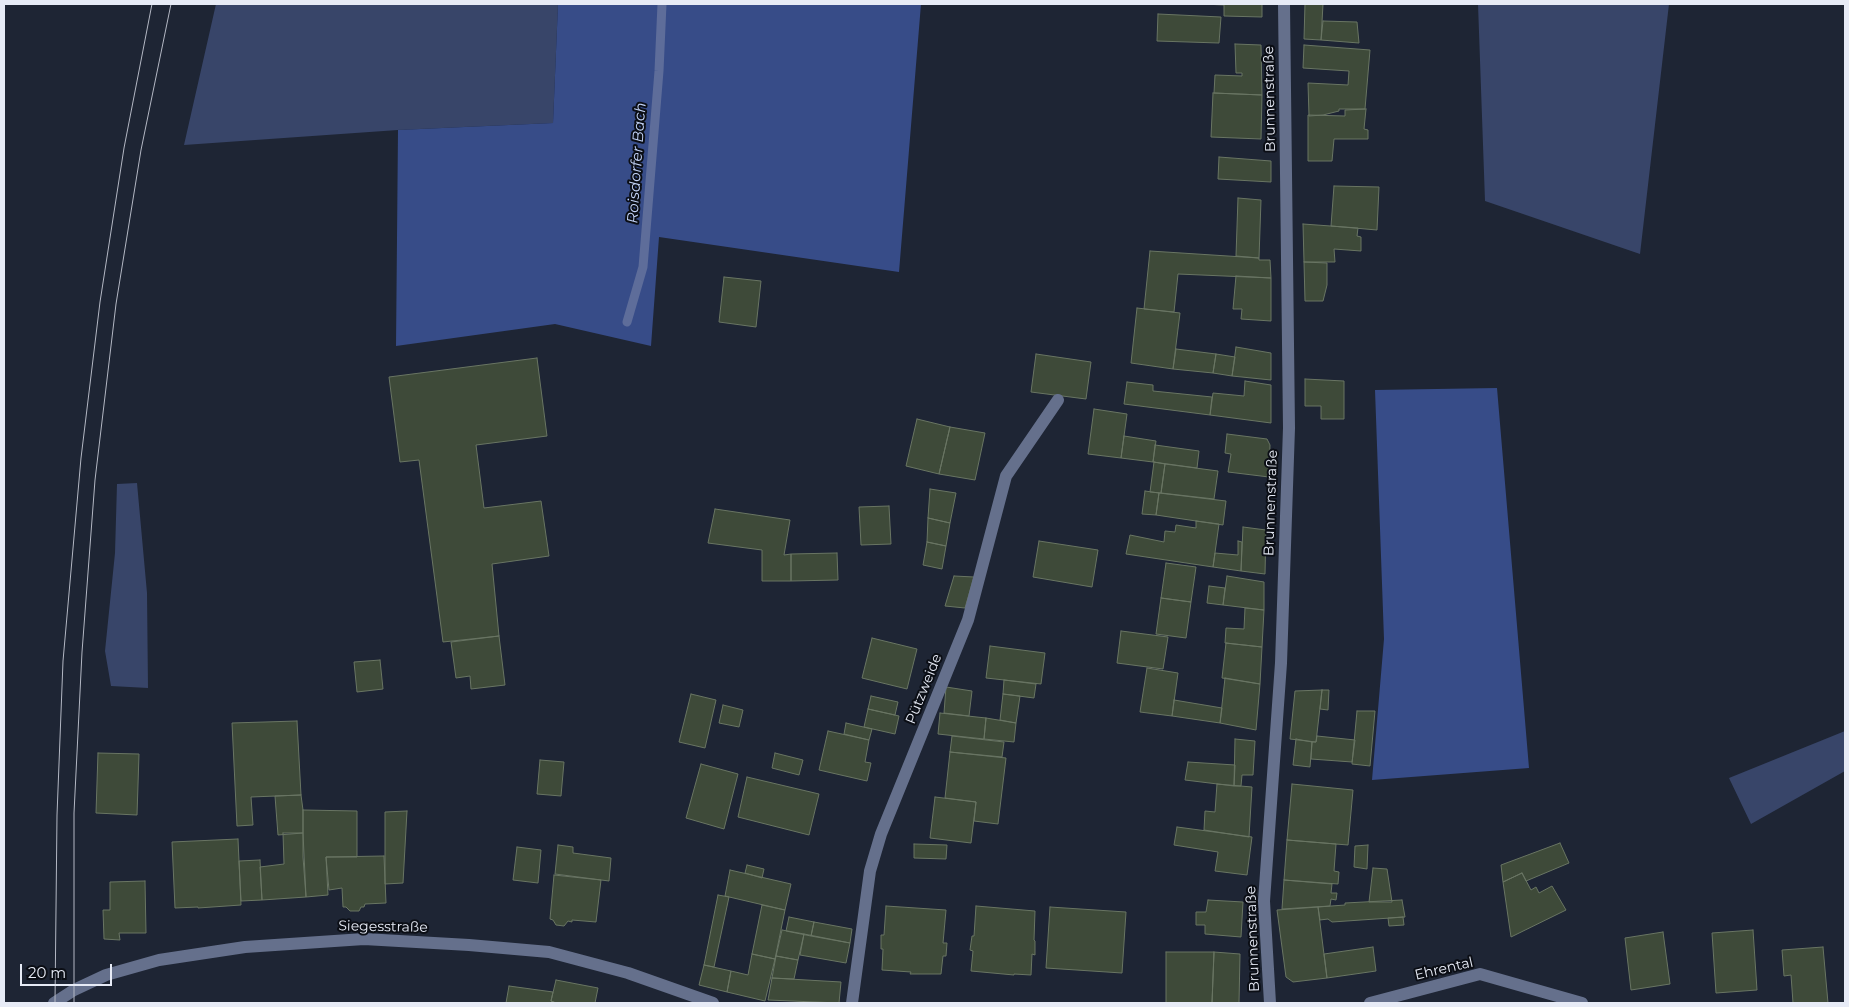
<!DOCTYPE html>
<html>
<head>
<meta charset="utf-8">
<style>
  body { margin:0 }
  #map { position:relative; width:1849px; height:1007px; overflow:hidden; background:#1e2534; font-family:Montserrat,sans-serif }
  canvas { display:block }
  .frame { position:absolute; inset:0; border:5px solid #e7ebf6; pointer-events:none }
  .scale { position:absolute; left:20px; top:964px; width:92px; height:22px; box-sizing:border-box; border:2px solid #e7ebf6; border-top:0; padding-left:6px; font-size:15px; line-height:18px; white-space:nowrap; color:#e7ebf6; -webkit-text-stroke:4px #0b0e15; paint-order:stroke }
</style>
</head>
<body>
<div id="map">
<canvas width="1849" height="1007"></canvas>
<div class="frame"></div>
<div class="scale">20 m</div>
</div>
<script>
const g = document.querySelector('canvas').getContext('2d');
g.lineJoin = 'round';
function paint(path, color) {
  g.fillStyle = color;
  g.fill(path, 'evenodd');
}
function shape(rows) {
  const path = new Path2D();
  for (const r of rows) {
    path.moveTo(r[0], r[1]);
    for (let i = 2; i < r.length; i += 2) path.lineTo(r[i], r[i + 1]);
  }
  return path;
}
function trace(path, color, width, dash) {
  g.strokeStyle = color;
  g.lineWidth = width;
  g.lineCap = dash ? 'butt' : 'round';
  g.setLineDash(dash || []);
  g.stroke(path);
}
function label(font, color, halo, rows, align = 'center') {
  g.font = font + ' Montserrat,sans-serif';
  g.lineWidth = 4;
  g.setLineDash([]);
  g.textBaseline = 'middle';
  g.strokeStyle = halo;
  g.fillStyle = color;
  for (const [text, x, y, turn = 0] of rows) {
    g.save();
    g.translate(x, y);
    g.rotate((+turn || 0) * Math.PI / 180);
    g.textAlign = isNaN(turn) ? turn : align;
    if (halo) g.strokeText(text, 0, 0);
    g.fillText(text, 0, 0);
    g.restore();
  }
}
const green = shape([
  [216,4,558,4,553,123,398,130,184,145],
  [1478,4,1669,4,1640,254,1485,201],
  [137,483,147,593,148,688,111,686,105,651,115,553,117,484],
  [1845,731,1845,771,1751,824,1729,778]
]);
const forest = shape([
  [558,4,921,4,899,272,659,237,651,346,555,324,396,346,398,130,553,123],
  [1497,388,1529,768,1372,780,1384,639,1375,390]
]);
const stream = shape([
  [627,322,643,267,659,71,662,4]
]);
const building = shape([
  [1203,4,1262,4,1262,17,1224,16,1224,5,1203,4],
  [1305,4,1323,4,1321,40,1304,39,1305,4],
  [1158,14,1221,17,1219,43,1157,41,1158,14],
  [1323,21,1357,22,1359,43,1321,40,1323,21],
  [1235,44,1261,45,1262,95,1214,93,1215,75,1242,76,1242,73,1236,73,1235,44],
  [1304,45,1370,50,1365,109,1339,109,1339,111,1323,115,1309,116,1308,83,1348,85,1349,71,1303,68,1304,45],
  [1213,93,1262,95,1261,139,1211,137,1213,93],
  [1366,109,1364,129,1368,130,1368,139,1334,139,1332,161,1308,161,1308,115,1345,116,1345,110,1366,109],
  [1219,157,1271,161,1271,182,1218,179,1219,157],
  [1334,186,1379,187,1377,230,1331,226,1334,186],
  [1238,198,1261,200,1259,258,1236,256,1238,198],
  [1303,224,1358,228,1357,236,1361,237,1361,251,1334,249,1335,262,1304,262,1303,224],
  [1150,251,1259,258,1259,260,1270,260,1271,278,1178,274,1174,312,1144,309,1150,251],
  [1304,262,1327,263,1327,285,1323,301,1305,301,1304,262],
  [1236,276,1271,278,1271,321,1241,319,1242,309,1233,309,1236,276],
  [724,277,761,281,756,327,719,322,724,277],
  [1137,308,1180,313,1173,369,1131,363,1137,308],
  [1236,347,1271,353,1271,380,1232,376,1236,347],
  [1176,349,1216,354,1213,373,1173,369,1176,349],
  [1036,354,1091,362,1086,399,1031,392,1036,354],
  [1216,354,1235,357,1232,376,1213,373,1216,354],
  [537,358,547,436,476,445,484,508,541,501,549,556,492,564,499,636,443,642,419,460,400,462,389,377,537,358],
  [1305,379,1344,381,1344,419,1321,419,1321,406,1305,406,1305,379],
  [1245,381,1271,385,1271,423,1210,415,1213,393,1244,396,1245,381],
  [1127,382,1153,385,1153,391,1212,397,1210,415,1124,404,1127,382],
  [1094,409,1127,414,1121,458,1088,454,1094,409],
  [917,419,950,427,939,474,906,466,917,419],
  [950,427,985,433,975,480,939,474,950,427],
  [1227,434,1267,439,1270,445,1269,477,1228,472,1231,454,1225,453,1227,434],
  [1124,436,1156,441,1153,462,1121,458,1124,436],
  [1155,445,1199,451,1197,468,1153,462,1155,445],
  [1154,462,1165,464,1161,493,1150,492,1154,462],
  [1165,464,1218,471,1214,499,1161,493,1165,464],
  [930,489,956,493,950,523,928,518,930,489],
  [1145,491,1159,493,1156,515,1142,514,1145,491],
  [1159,493,1226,501,1223,525,1156,515,1159,493],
  [889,506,891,544,861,545,859,507,889,506],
  [715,509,790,520,784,555,791,554,791,581,762,581,762,550,708,543,715,509],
  [928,518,950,523,946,546,927,542,928,518],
  [1196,521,1219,524,1213,567,1126,554,1130,535,1164,542,1165,531,1175,532,1176,525,1196,528,1196,521],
  [1243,527,1266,530,1265,574,1241,571,1243,527],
  [1039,541,1098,550,1092,587,1033,577,1039,541],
  [1238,541,1242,542,1241,571,1213,567,1215,553,1238,555,1238,541],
  [927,542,946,546,942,569,923,565,927,542],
  [837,553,838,580,791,581,791,554,837,553],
  [1166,563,1196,567,1191,602,1161,598,1166,563],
  [954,576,974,577,965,608,945,606,954,576],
  [1227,576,1264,582,1264,610,1223,605,1227,576],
  [1209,586,1225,588,1223,605,1207,603,1209,586],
  [1161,598,1191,602,1186,638,1156,634,1161,598],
  [1245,608,1264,610,1262,647,1225,643,1226,628,1244,629,1245,608],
  [1121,631,1168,637,1163,669,1117,663,1121,631],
  [499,636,505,685,471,689,470,676,456,678,451,642,499,636],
  [872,638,917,649,907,689,862,678,872,638],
  [1226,643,1262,647,1260,684,1222,678,1226,643],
  [990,646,1045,653,1041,684,986,678,990,646],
  [380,660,383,689,357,692,354,662,380,660],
  [1147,668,1178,673,1172,716,1140,712,1147,668],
  [1225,678,1260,684,1256,730,1220,723,1225,678],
  [1004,680,1036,684,1034,698,1003,694,1004,680],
  [946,687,972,691,969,716,944,713,946,687],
  [1322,690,1316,742,1290,739,1295,691,1322,690],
  [1322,690,1329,690,1328,710,1320,709,1322,690],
  [691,694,716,700,705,748,679,742,691,694],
  [1003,694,1020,696,1016,723,1000,720,1003,694],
  [871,696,898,702,895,715,868,709,871,696],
  [1174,700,1222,708,1220,723,1172,716,1174,700],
  [723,705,743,710,739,727,719,723,723,705],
  [868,709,899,716,895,734,864,727,868,709],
  [1357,711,1375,711,1370,766,1352,764,1357,711],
  [940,713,986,718,984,739,938,734,940,713],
  [986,718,1016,723,1014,742,984,739,986,718],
  [297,721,301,795,251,797,253,825,237,826,232,723,297,721],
  [846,723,872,729,869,740,844,734,846,723],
  [828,731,869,740,865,762,871,763,867,781,819,770,828,731],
  [952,736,1004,742,1002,757,950,752,952,736],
  [1317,736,1355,740,1352,762,1311,759,1312,742,1316,742,1317,736],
  [1235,739,1255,741,1253,775,1242,775,1241,786,1234,786,1235,739],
  [1296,739,1312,742,1310,767,1293,765,1296,739],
  [950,752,1006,758,998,824,974,821,976,802,945,798,950,752],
  [98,753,139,754,137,815,96,813,98,753],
  [775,753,803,760,799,775,772,768,775,753],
  [540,760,564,762,561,796,537,794,540,760],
  [1188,762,1235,765,1234,786,1185,780,1188,762],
  [701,764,738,774,724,829,686,818,701,764],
  [747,777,819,794,809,835,738,817,747,777],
  [1217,784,1252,787,1249,837,1204,830,1205,811,1215,812,1217,784],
  [1292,784,1353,790,1348,845,1287,840,1292,784],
  [301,795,303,810,303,833,278,835,275,796,301,795],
  [935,797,976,802,971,843,930,838,935,797],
  [303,810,357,811,357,857,326,857,328,895,306,897,303,857,303,810],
  [407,811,403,883,385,884,385,812,407,811],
  [1177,827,1252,837,1247,875,1215,871,1218,852,1174,845,1177,827],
  [283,833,303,833,306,897,262,900,260,867,284,864,283,833],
  [238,839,241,905,198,908,198,907,175,908,172,842,238,839],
  [1287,840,1336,844,1334,871,1339,872,1338,884,1284,880,1287,840],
  [1560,843,1569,863,1526,881,1522,873,1503,882,1501,865,1560,843],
  [914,844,947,845,946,859,914,858,914,844],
  [558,845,573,847,573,853,611,858,609,881,555,874,558,845],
  [1368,845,1367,869,1354,867,1355,846,1368,845],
  [517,847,541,850,538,883,513,880,517,847],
  [384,856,386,903,365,904,364,907,361,907,359,911,350,911,346,907,343,907,342,888,329,890,326,857,384,856],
  [260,860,262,900,241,901,239,861,260,860],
  [747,865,764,869,762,878,745,873,747,865],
  [1373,868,1387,869,1392,902,1369,902,1373,868],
  [730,870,791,884,785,910,725,896,730,870],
  [1522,873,1531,890,1536,887,1539,893,1552,886,1566,910,1511,937,1503,882,1522,873],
  [554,875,601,880,596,922,572,920,572,922,568,921,564,926,556,925,553,920,550,919,554,875],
  [1284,880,1332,884,1331,893,1337,893,1336,900,1331,899,1330,906,1282,909,1284,880],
  [145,881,146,933,119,933,120,940,104,939,103,910,110,910,110,882,145,881],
  [718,895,729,897,714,967,704,965,718,895],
  [1208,900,1243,902,1241,937,1205,934,1205,925,1196,925,1196,912,1206,912,1208,900],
  [1402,900,1405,917,1332,922,1328,919,1320,920,1318,907,1345,905,1345,903,1402,900],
  [762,905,785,910,775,959,752,954,762,905],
  [886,906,946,910,943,943,947,943,946,956,943,956,941,974,910,974,911,972,882,970,883,949,881,949,881,935,884,935,886,906],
  [976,906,1035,911,1034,940,1035,941,1035,955,1032,954,1031,975,1014,974,1014,975,971,971,973,951,970,950,972,936,974,936,976,906],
  [1050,907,1126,912,1122,973,1046,968,1050,907],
  [1318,907,1327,978,1293,982,1286,977,1277,910,1318,907],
  [789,917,814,922,811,936,786,931,789,917],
  [1403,917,1404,925,1389,926,1388,918,1403,917],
  [814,922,852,929,850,943,811,936,814,922],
  [782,930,804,934,798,960,776,956,782,930],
  [1753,930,1757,990,1716,993,1712,933,1753,930],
  [1663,932,1670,984,1631,990,1625,938,1663,932],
  [804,934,850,943,846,963,800,955,804,934],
  [1373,947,1376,971,1327,978,1324,954,1373,947],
  [1823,947,1828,1003,1793,1003,1791,975,1784,976,1782,950,1823,947],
  [1166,952,1214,952,1212,1003,1166,1003,1166,952],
  [1214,952,1240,954,1239,1003,1212,1003,1214,952],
  [752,954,775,959,765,1001,727,992,731,971,748,975,752,954],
  [776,956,798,960,794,979,772,978,776,956],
  [704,965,731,971,727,992,699,985,704,965],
  [772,978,841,982,839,1003,768,1000,772,978],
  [556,980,598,988,595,1003,556,1003,551,1001,556,980],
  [509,986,553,992,551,1001,556,1003,506,1003,509,986]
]);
const minor = shape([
  [54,1003,74,990,106,975,159,960,245,947,364,939,469,945,549,952,628,973,713,1003],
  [852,1003,870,871,881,834,968,620,1006,476,1058,400],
  [1270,1003,1264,901,1281,663,1289,428,1284,4],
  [1370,1003,1480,974,1582,1003]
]);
const tram = shape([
  [55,1003,57,815,63,661,81,458,100,302,124,148,152,4],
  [74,1003,74,813,82,652,95,480,116,304,141,150,171,4]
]);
const streetNames = [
  ["Brunnenstraße",1270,99,-91],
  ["Brunnenstraße",1271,503,-88],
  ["Pützweide",924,689,-68],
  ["Siegesstraße",383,927,1],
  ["Brunnenstraße",1253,939,-92],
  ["Ehrental",1444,969,-13]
];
const waterNames = [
  ["Roisdorfer Bach",637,163,-86]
];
paint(green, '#384569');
paint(forest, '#374c88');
trace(stream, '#5e6d9a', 9);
paint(building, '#3e4a39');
trace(building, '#697563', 1);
trace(minor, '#65708c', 12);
trace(tram, '#b4b8c4', 1);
label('14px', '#e7ebf6', '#0b0e15', streetNames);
label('italic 15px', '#c4d4f8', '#0b0e15', waterNames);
</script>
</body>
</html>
